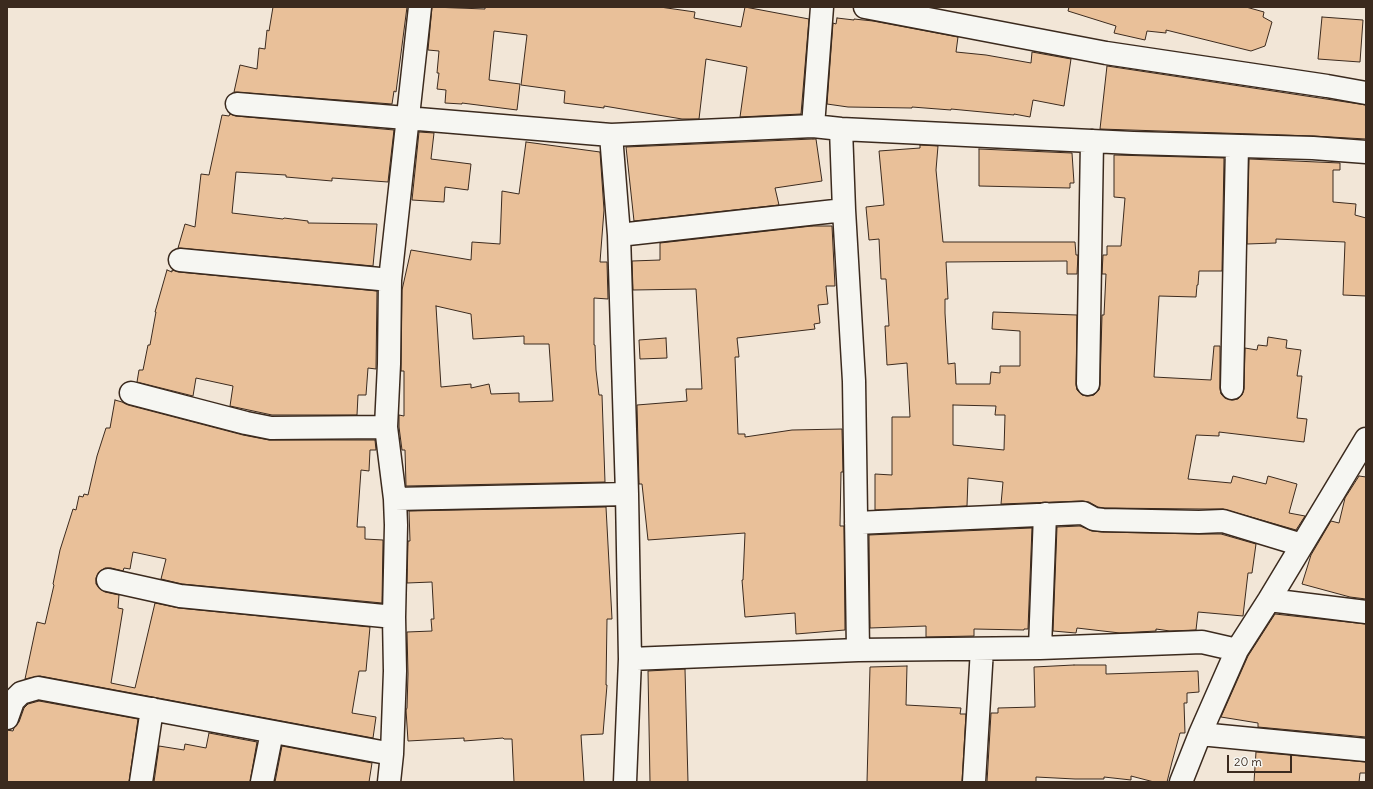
<!DOCTYPE html>
<html>
<head>
<meta charset="utf-8">
<style>
  body { margin:0 }
  #map { position:relative; width:1373px; height:789px; overflow:hidden; background:#f2e6d7; font-family:Delius,sans-serif }
  canvas { display:block }
  .frame { position:absolute; inset:0; border:8px solid #3b2a1e; pointer-events:none }
  .scale { position:absolute; left:1227px; top:755px; width:65px; height:18px; box-sizing:border-box; border:2px solid #3b2a1e; border-top:0; padding-left:5px; font-size:12px; line-height:14px; white-space:nowrap; color:#3b2a1e; -webkit-text-stroke:3px #f6f6f2; paint-order:stroke }
</style>
</head>
<body>
<div id="map">
<canvas width="1373" height="789"></canvas>
<div class="frame"></div>
<div class="scale">20 m</div>
</div>
<script>
const g = document.querySelector('canvas').getContext('2d');
g.lineJoin = 'round';
function paint(path, color) {
  g.fillStyle = color;
  g.fill(path, 'evenodd');
}
function shape(rows) {
  const path = new Path2D();
  for (const r of rows) {
    path.moveTo(r[0], r[1]);
    for (let i = 2; i < r.length; i += 2) path.lineTo(r[i], r[i + 1]);
  }
  return path;
}
function trace(path, color, width, dash) {
  g.strokeStyle = color;
  g.lineWidth = width;
  g.lineCap = dash ? 'butt' : 'round';
  g.setLineDash(dash || []);
  g.stroke(path);
}
const building = shape([
  [273,7,407,7,396,92,394,91,392,104,234,92,240,65,257,69,259,48,265,49,267,30,269,31,273,7],
  [432,7,485,9,485,7,660,7,695,12,694,18,741,27,745,7,809,19,801,114,740,117,747,67,706,59,699,119,682,119,604,106,604,108,564,103,565,91,521,85,527,35,494,31,489,80,520,84,517,110,462,103,462,104,445,103,446,90,437,89,439,73,437,73,439,51,428,50,432,7],
  [1069,7,1246,7,1264,12,1263,17,1272,22,1265,46,1251,51,1166,30,1166,33,1147,31,1145,40,1114,33,1116,26,1068,11,1069,7],
  [1322,17,1363,20,1360,62,1318,59,1322,17],
  [837,18,854,20,854,19,873,21,958,37,956,52,986,55,1031,63,1032,52,1071,59,1064,106,1033,100,1030,117,1014,114,1014,115,951,109,951,110,912,107,912,108,848,107,827,104,833,23,836,24,837,18],
  [1107,66,1366,105,1366,139,1313,136,1100,129,1107,66],
  [230,114,236,116,394,130,388,182,332,178,332,181,286,177,286,175,236,172,232,213,283,219,284,218,308,221,308,223,377,224,373,266,178,248,185,224,195,227,201,174,209,175,222,115,229,116,230,114],
  [419,132,434,133,431,159,471,164,468,190,445,187,444,202,412,200,419,132],
  [813,139,816,139,822,181,775,188,779,205,634,221,626,147,813,139],
  [526,142,600,152,604,210,600,262,607,262,608,299,594,298,594,345,595,345,596,370,599,395,602,395,605,482,406,486,405,450,402,450,399,427,399,415,404,416,404,371,401,371,402,290,411,250,471,260,472,242,500,244,502,191,519,194,526,142],
  [436,306,471,314,473,339,524,336,524,344,549,344,553,401,519,402,519,393,491,394,489,384,471,388,471,384,441,387,436,306],
  [920,145,938,146,936,170,943,242,1075,242,1076,255,1078,255,1077,274,1067,274,1067,261,946,262,948,299,945,299,945,313,948,364,955,363,956,384,990,384,991,372,1000,373,1000,366,1020,366,1020,331,992,329,993,312,1077,315,1076,384,1077,390,1082,395,1087,396,1094,395,1099,390,1100,384,1102,315,1104,315,1106,274,1102,274,1103,255,1107,255,1107,246,1121,246,1125,198,1114,197,1114,155,1224,158,1222,271,1199,271,1198,285,1197,285,1196,297,1159,296,1154,377,1211,380,1214,346,1220,346,1220,388,1221,394,1225,398,1232,400,1238,399,1242,395,1244,389,1245,348,1257,350,1258,345,1267,346,1268,337,1287,340,1286,348,1301,350,1297,376,1302,376,1297,418,1307,419,1304,442,1219,432,1219,436,1196,435,1188,479,1231,483,1233,476,1266,484,1268,476,1297,484,1289,513,1305,516,1296,530,1223,509,1199,509,1104,508,1098,507,1089,502,1082,501,1001,504,1003,482,968,478,967,506,875,510,875,474,892,475,892,417,910,417,907,363,887,365,885,326,889,326,886,279,881,279,879,239,869,240,866,207,884,205,879,151,920,148,920,145],
  [953,405,996,406,995,415,1005,415,1004,450,953,445,953,405],
  [979,149,1072,153,1074,183,1070,183,1070,188,979,186,979,149],
  [1249,159,1340,163,1340,170,1333,170,1333,202,1356,204,1355,215,1366,218,1366,296,1343,295,1345,242,1276,239,1276,243,1247,244,1249,159],
  [812,226,832,226,835,286,826,286,828,304,818,305,820,323,814,324,815,329,737,338,739,357,735,357,738,434,745,434,745,437,792,430,842,429,843,472,841,472,840,526,844,526,845,630,796,634,795,613,745,617,742,580,743,580,745,533,648,540,642,484,639,484,637,405,687,401,686,389,702,389,696,289,633,290,632,261,660,260,660,243,812,226],
  [167,270,172,272,172,270,179,272,377,291,376,369,368,368,366,395,358,395,357,415,272,415,230,406,233,386,196,378,193,396,137,382,139,370,143,370,148,345,150,345,156,312,155,312,167,270],
  [666,338,667,358,640,359,639,340,666,338],
  [115,400,122,402,128,405,243,435,269,440,375,440,376,450,370,450,369,471,361,470,357,527,365,527,365,539,383,540,382,603,182,584,161,579,166,559,133,552,130,569,124,568,123,571,111,568,105,568,99,572,96,578,96,584,100,589,105,592,119,595,118,608,123,609,111,683,135,688,155,603,179,608,370,627,366,671,359,671,352,713,376,717,373,738,40,676,25,679,37,622,45,624,54,585,53,584,60,550,73,509,76,510,79,496,83,497,84,494,88,495,97,456,106,428,110,428,115,400],
  [1359,476,1366,477,1366,599,1350,597,1302,584,1311,555,1331,521,1339,523,1345,498,1359,476],
  [606,507,612,619,607,619,606,685,607,685,603,734,581,735,584,782,514,782,512,739,504,739,503,738,464,741,464,738,408,741,406,710,407,708,408,674,407,632,432,631,431,619,434,619,432,582,407,583,408,541,410,541,409,511,606,507],
  [1080,526,1092,531,1103,532,1199,534,1221,534,1256,544,1252,573,1248,573,1243,616,1198,612,1196,630,1170,631,1156,629,1156,631,1120,633,1077,628,1076,633,1053,631,1057,527,1080,526],
  [1032,528,1028,629,1024,629,1024,630,974,629,974,636,926,637,926,626,870,628,869,535,1032,528],
  [1275,614,1366,624,1366,737,1258,727,1258,723,1221,717,1248,656,1275,614],
  [1074,665,1106,665,1106,674,1198,671,1199,692,1187,693,1187,703,1184,703,1185,733,1180,733,1172,762,1167,782,1154,782,1131,776,1131,780,1104,777,1104,779,1075,779,1036,777,1036,782,987,782,991,713,998,713,998,708,1035,707,1034,667,1074,665],
  [907,666,906,705,961,708,960,714,966,714,962,782,867,782,870,667,907,666],
  [685,669,688,782,650,782,648,671,685,669],
  [39,701,138,719,129,782,7,782,7,730,13,731,14,728,19,722,24,708,28,704,39,701],
  [209,733,257,742,250,782,154,782,159,746,184,750,185,744,206,748,209,733],
  [282,746,372,763,369,782,275,782,282,746],
  [1256,752,1366,762,1366,773,1360,773,1359,782,1254,782,1256,752]
]);
const minor = shape([
  [865,7,1106,53,1327,86,1366,93],
  [237,104,611,135,813,126,841,129,1133,143,1313,148,1366,152],
  [813,126,822,7],
  [841,129,844,210,854,381,858,650],
  [611,135,619,235,627,494,630,659,625,782],
  [619,235,844,210],
  [180,260,390,280],
  [1088,384,1092,141],
  [1232,388,1237,146],
  [131,393,246,423,271,428,386,427],
  [395,499,627,494],
  [856,523,1083,513,1094,519,1103,520,1199,522,1223,521,1302,545],
  [108,580,180,596,394,617],
  [1269,600,1366,612],
  [1040,648,1045,514],
  [630,659,858,650,1040,648,1202,642,1237,650],
  [7,718,13,701,21,693,38,688,392,754],
  [1200,734,1366,750],
  [141,782,152,709],
  [262,782,272,732],
  [389,782,392,754,395,671,394,617,396,525,395,499,386,427,389,364,390,280,420,7],
  [974,782,982,649],
  [1181,782,1200,734,1237,650,1269,600,1366,439]
]);
paint(building, '#e9c099');
trace(building, '#3b2a1e', 1);
trace(minor, '#3b2a1e', 25);
trace(minor, '#f6f6f2', 22);
</script>
</body>
</html>
